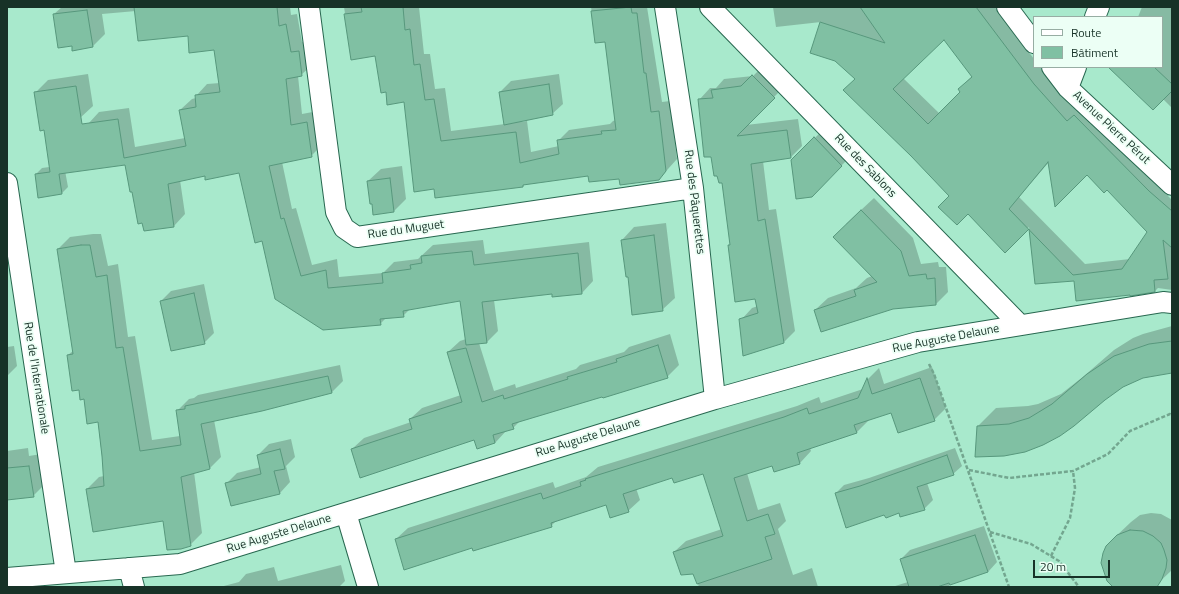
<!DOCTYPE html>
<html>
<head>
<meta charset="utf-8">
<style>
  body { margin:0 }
  #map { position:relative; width:1179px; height:594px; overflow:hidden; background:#a8e9cc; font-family:"Titillium Web",sans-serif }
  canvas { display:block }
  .frame { position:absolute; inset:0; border:8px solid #173227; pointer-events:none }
  .legend { position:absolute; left:1033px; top:16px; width:130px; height:52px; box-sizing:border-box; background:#ecfff5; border:1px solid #97ada3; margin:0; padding:5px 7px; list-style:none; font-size:12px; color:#173227 }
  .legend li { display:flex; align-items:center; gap:8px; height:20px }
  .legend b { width:20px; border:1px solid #97ada3 }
  .scale { position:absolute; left:1033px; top:560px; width:77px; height:18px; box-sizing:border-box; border:2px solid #173227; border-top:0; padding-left:5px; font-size:12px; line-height:14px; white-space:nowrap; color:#173227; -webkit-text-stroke:3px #ecfff5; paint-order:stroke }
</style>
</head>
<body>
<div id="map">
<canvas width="1179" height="594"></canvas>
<div class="frame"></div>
<ul class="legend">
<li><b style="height:5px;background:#fff"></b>Route</li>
<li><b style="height:11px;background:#80c0a3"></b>Bâtiment</li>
</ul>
<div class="scale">20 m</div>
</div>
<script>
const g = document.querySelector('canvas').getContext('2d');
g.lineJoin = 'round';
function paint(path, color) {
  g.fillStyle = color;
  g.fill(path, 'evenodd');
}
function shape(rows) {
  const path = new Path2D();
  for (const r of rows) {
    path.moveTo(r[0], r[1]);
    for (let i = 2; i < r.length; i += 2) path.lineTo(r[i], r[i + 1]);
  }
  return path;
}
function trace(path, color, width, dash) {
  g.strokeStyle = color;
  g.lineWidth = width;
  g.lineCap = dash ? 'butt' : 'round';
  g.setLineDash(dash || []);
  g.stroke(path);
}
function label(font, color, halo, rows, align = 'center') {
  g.font = font + ' "Titillium Web",sans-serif';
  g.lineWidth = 3.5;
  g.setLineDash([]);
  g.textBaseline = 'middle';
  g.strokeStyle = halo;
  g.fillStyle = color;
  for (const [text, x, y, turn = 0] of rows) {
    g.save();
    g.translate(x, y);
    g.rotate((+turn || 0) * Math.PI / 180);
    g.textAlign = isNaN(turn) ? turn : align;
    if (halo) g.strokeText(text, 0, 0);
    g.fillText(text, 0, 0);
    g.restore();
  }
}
const shadow = shape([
  [62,7,290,7,291,15,297,14,302,42,310,40,313,64,301,75,298,76,302,114,318,111,323,144,311,156,282,162,292,209,296,208,312,265,337,259,339,277,383,273,394,262,418,259,433,245,483,240,485,254,589,242,593,281,582,293,553,296,553,293,494,300,498,331,487,342,479,343,494,391,515,384,516,388,576,369,580,365,624,352,629,347,670,334,679,365,667,377,520,421,513,428,506,431,495,443,475,438,352,449,364,438,411,422,410,419,422,408,461,395,448,352,460,341,466,339,461,299,411,308,403,316,386,318,380,324,323,329,262,240,240,171,205,174,180,180,185,214,174,226,133,191,125,164,88,124,99,112,129,108,135,147,185,138,180,110,192,99,196,98,196,96,207,84,220,83,215,49,188,34,136,11,102,14,105,34,92,47,72,45,54,14],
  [344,7,419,7,424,54,430,54,435,89,445,88,451,131,505,124,500,92,511,81,559,74,563,104,552,114,521,120,521,122,527,121,531,152,559,146,558,141,569,130,610,124,613,121,616,120,606,40,596,42,591,7,647,7,662,102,670,101,677,159,659,179,589,175,525,184,523,186,434,187,405,101,386,91,376,55,352,59],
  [773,7,995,7,1034,59,1034,67,1040,67,1045,73,1172,192,1168,196,1172,200,1172,290,1158,288,1155,291,1075,279,1036,283,1029,227,1005,251,950,196,856,79,836,60,811,52,821,22,776,27],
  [944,38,972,76,959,89,961,92,940,114,903,78],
  [1049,162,1087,174,1107,189,1148,232,1130,259,1085,264,1019,197],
  [1142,7,1172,7,1172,108,1163,99,1116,67,1162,67,1162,17,1138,17],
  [764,65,785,86,746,125,798,119,802,146,791,157,763,161,769,210,776,209,795,331,784,342,741,320,752,308,758,306,756,298,729,245,731,244,722,181,699,100,710,88,716,88,724,79,753,76],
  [88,74,93,106,80,118,35,93,48,80],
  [821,132,848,159,811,196,792,160],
  [64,165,68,187,62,193,36,174,42,168],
  [402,166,406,199,394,211,368,181,381,169],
  [874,198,913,238,921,264,938,262,939,267,946,267,948,292,936,304,815,310,828,298,856,288,867,278,872,276,846,224],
  [666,223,675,298,662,310,622,240,634,227],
  [93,234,101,234,108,266,118,264,128,337,135,336,152,440,180,436,177,411,189,399,194,398,198,395,340,365,343,381,332,392,214,420,221,457,210,468,194,472,202,533,190,545,164,520,87,489,99,477,104,476,98,421,80,389,68,355,74,350,58,249,70,237],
  [204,284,214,333,204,343,161,301,171,291],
  [1172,326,1172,372,1143,377,1132,381,1111,394,1073,426,978,426,996,408,1028,406,1038,404,1061,394,1084,376,1114,350,1133,338,1143,334],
  [14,346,17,366,7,376,7,347],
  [932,367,946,408,934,420,892,411,867,420,868,421,856,433,810,448,811,451,800,463,773,465,747,473,758,510,780,503,786,521,778,529,793,575,812,568,818,587,699,587,694,573,674,552,686,541,722,529,704,473,672,476,636,488,640,500,628,511,606,504,557,520,551,526,473,547,396,539,408,528,553,482,555,488,586,477,598,467,797,406,819,397,821,403,863,389,868,379,879,368,884,384],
  [291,439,295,457,286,466,290,482,280,493,231,505,226,484,237,473,261,467,258,455,269,444],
  [28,448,29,456,41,454,45,484,33,496,7,499,7,451],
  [955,448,962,466,953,474,927,483,933,500,924,509,885,513,836,493,844,485,869,478],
  [1151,513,1161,514,1172,520,1172,570,1154,587,1115,587,1112,540,1131,522,1140,515],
  [984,526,997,562,988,572,950,584,949,587,892,587,908,582,901,559,910,550],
  [341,565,345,581,339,587,220,587,239,582,246,574,274,567,278,581]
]);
const building = shape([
  [134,7,277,7,279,26,286,24,291,52,299,51,302,76,286,79,291,125,307,122,312,157,269,166,281,219,284,218,301,276,326,270,328,288,383,283,382,273,411,269,410,265,422,263,421,256,472,251,474,265,578,253,582,294,552,297,552,294,482,302,487,343,466,345,460,301,403,311,404,317,380,319,381,325,323,330,275,299,262,241,255,243,239,173,205,180,205,176,168,184,174,227,144,231,142,223,138,224,132,192,130,192,125,165,59,174,62,194,38,198,35,174,50,172,44,130,40,131,34,92,76,86,82,124,118,119,124,158,186,146,179,110,196,107,195,95,220,92,214,50,189,53,188,36,138,41,134,7],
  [361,7,403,7,405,30,410,29,414,65,420,64,425,100,434,99,441,141,516,132,520,163,559,154,557,140,602,134,601,131,616,130,605,42,595,43,591,11,631,7,632,13,637,13,644,73,646,73,651,112,659,111,666,171,659,180,620,185,619,179,589,182,588,176,523,185,523,187,435,198,434,189,414,192,404,102,387,105,386,92,381,93,375,56,351,60,344,14,362,12,361,7],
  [860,7,976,7,1034,84,1067,121,1074,115,1149,191,1172,211,1172,248,1163,240,1168,279,1154,280,1155,292,1130,296,1130,295,1076,301,1074,281,1035,284,1029,229,1005,253,968,214,957,225,938,207,949,196,911,156,843,90,855,79,835,61,810,53,820,22,885,43,860,7],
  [944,40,972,77,958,89,960,92,928,124,893,89,944,40],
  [1048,162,1055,207,1087,175,1104,193,1107,190,1147,232,1122,269,1073,275,1009,209,1048,162],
  [87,10,93,47,72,51,72,46,58,48,53,14,87,10],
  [1108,67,1154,67,1172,84,1172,91,1153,110,1108,67],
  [752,75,775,98,737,136,787,130,791,158,751,164,758,221,765,219,784,343,743,356,739,319,758,313,755,299,735,302,728,245,730,245,722,183,719,183,717,176,714,176,711,157,704,157,698,99,713,98,711,90,741,86,752,75],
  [549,84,553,115,504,125,499,92,549,84],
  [814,137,842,166,812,197,796,199,791,160,814,137],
  [390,178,394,212,373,215,372,204,370,204,367,181,390,178],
  [861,210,901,251,909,276,926,274,927,279,935,278,936,305,893,309,821,332,814,310,856,296,854,290,877,282,833,237,861,210],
  [654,235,663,311,632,315,628,277,626,277,621,240,654,235],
  [81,245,90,245,96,277,107,275,116,348,123,347,140,451,181,445,176,410,185,409,185,406,328,376,332,393,262,411,201,424,210,469,181,477,191,546,181,549,167,550,163,521,93,532,86,489,104,486,102,456,98,422,87,424,84,399,80,400,79,390,72,391,67,355,73,354,57,249,81,245],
  [194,293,205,344,171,351,160,301,194,293],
  [1172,341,1172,373,1143,378,1123,387,1105,400,1074,426,1060,436,1043,445,1025,452,1004,456,975,457,977,426,1009,424,1029,418,1052,404,1087,374,1114,356,1149,344,1172,341],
  [658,345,668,378,603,398,602,397,512,424,514,429,493,435,495,443,477,449,474,440,360,478,351,449,412,429,409,419,462,402,447,352,466,348,482,402,503,395,504,399,568,379,567,377,617,362,616,359,658,345],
  [867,378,872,394,920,378,935,421,898,433,891,413,854,425,857,433,797,453,800,464,774,472,772,466,734,478,747,521,768,514,775,534,765,537,772,559,697,584,693,574,681,575,673,552,723,536,703,474,674,483,672,478,623,494,629,512,610,518,606,505,551,523,552,527,473,551,472,548,404,570,395,539,541,493,543,499,581,486,580,482,586,480,585,479,784,417,807,408,809,414,858,398,867,378],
  [280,449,285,469,274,471,280,494,231,506,225,483,261,474,257,455,280,449],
  [947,455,954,475,917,487,925,510,900,517,899,513,886,518,884,515,846,528,835,493,860,486,947,455],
  [29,466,34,497,7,500,7,468,29,466],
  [1130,530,1143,531,1153,536,1161,543,1164,550,1167,560,1166,568,1162,579,1157,587,1113,587,1107,581,1101,563,1103,553,1106,546,1117,535,1130,530],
  [975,535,988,572,950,585,949,583,937,587,909,587,900,559,975,535]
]);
const path = shape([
  [929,364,934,374,1009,587],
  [969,470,1009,478,1073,471,1108,454,1130,431,1170,414,1172,415],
  [990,532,1031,544,1059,561,1079,587],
  [1051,556,1070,518,1075,488,1073,471]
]);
const minor = shape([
  [309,7,336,212,344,228,357,237,693,188],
  [665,7,693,188,715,399],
  [710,7,1020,325],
  [1007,7,1034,43],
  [1095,17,1099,7],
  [1052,67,1068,88,1172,185],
  [1068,88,1076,67],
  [7,183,66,573],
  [346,513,368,587],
  [129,568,134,587],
  [7,578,180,564,715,399,918,342,1163,302,1172,303]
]);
const streetNames = [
  ["Avenue Pierre Pérut",1111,128,43],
  ["Rue des Sablons",865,166,46],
  ["Rue des Pâquerettes",694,202,83],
  ["Rue du Muguet",406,230,-8],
  ["Rue Auguste Delaune",946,339,-11],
  ["Rue de l'Internationale",36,378,81],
  ["Rue Auguste Delaune",588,438,-17],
  ["Rue Auguste Delaune",279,534,-17]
];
paint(shadow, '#0003');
paint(building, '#80c0a3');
trace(building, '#57977c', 1);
trace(minor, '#286850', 22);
trace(path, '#73a68f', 2.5, [4, 2]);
trace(minor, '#fff', 20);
label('12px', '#173227', '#ecfff5', streetNames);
</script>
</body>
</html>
